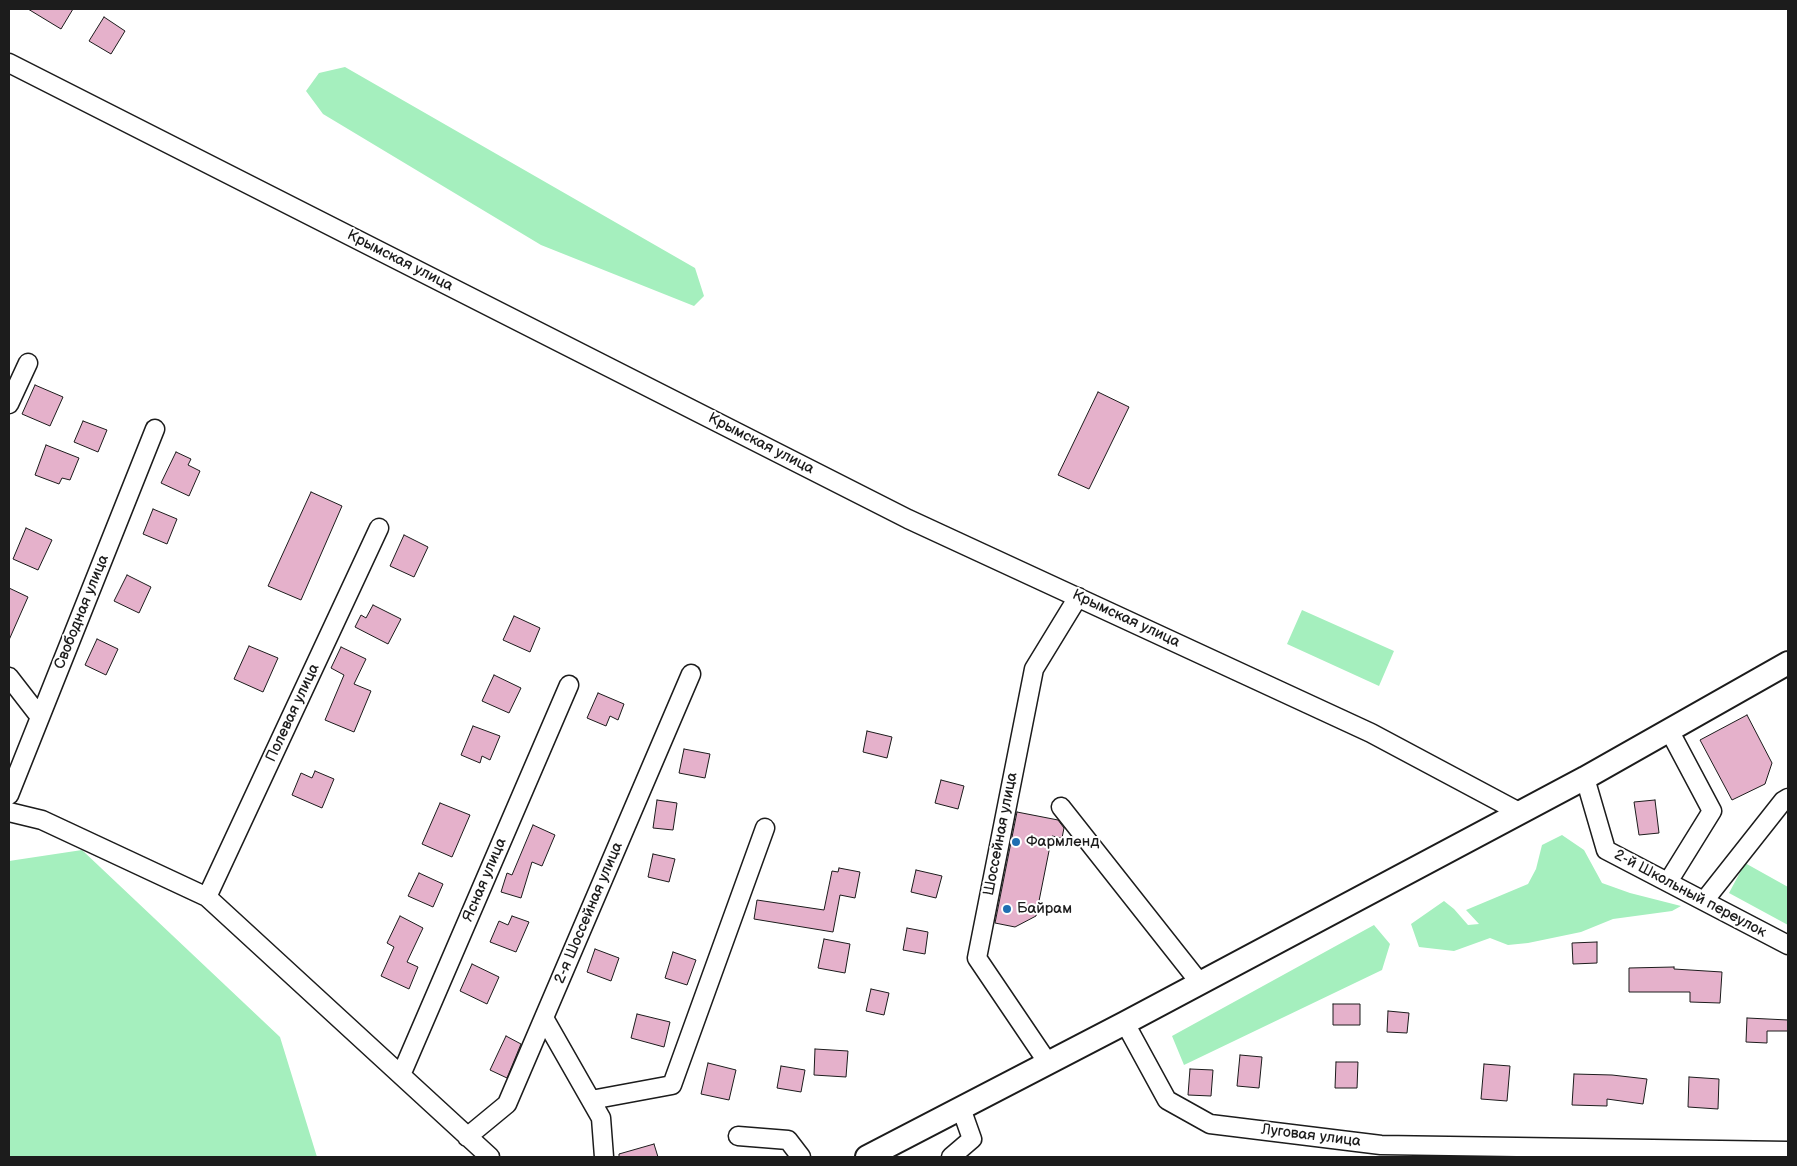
<!DOCTYPE html>
<html>
<head>
<meta charset="utf-8">
<style>
  body { margin:0 }
  #map { position:relative; width:1797px; height:1166px; overflow:hidden; background:#fff; font-family:"Balsamiq Sans",sans-serif }
  canvas { display:block }
  .frame { position:absolute; inset:0; border:10px solid #1c1c1c; pointer-events:none }
</style>
</head>
<body>
<div id="map">
<canvas width="1797" height="1166"></canvas>
<div class="frame"></div>
</div>
<script>
const g = document.querySelector('canvas').getContext('2d');
g.lineJoin = 'round';
function paint(path, color) {
  g.fillStyle = color;
  g.fill(path, 'evenodd');
}
function shape(rows) {
  const path = new Path2D();
  for (const r of rows) {
    path.moveTo(r[0], r[1]);
    for (let i = 2; i < r.length; i += 2) path.lineTo(r[i], r[i + 1]);
  }
  return path;
}
function trace(path, color, width, dash) {
  g.strokeStyle = color;
  g.lineWidth = width;
  g.lineCap = dash ? 'butt' : 'round';
  g.setLineDash(dash || []);
  g.stroke(path);
}
function label(font, color, halo, rows, align = 'center') {
  g.font = font + ' "Balsamiq Sans",sans-serif';
  g.lineWidth = 4;
  g.setLineDash([]);
  g.textBaseline = 'middle';
  g.strokeStyle = halo;
  g.fillStyle = color;
  for (const [text, x, y, turn = 0] of rows) {
    g.save();
    g.translate(x, y);
    g.rotate((+turn || 0) * Math.PI / 180);
    g.textAlign = isNaN(turn) ? turn : align;
    if (halo) g.strokeText(text, 0, 0);
    g.fillText(text, 0, 0);
    g.restore();
  }
}
const green = shape([
  [345,67,695,268,704,296,694,306,541,245,323,114,306,91,319,73],
  [1302,610,1394,651,1379,686,1287,644],
  [1562,835,1584,850,1602,883,1630,893,1681,906,1672,911,1613,919,1581,932,1528,943,1508,945,1490,938,1454,951,1419,947,1411,924,1444,901,1454,909,1468,925,1479,924,1466,910,1528,884,1536,869,1542,845],
  [82,850,280,1037,317,1157,9,1157,9,861],
  [1745,863,1788,887,1788,925,1729,893],
  [1374,925,1390,944,1382,970,1184,1065,1172,1036]
]);
const building = shape([
  [28,9,73,9,61,29,28,9],
  [104,17,125,31,111,54,89,41,104,17],
  [35,385,63,397,50,426,22,414,35,385],
  [1098,392,1129,407,1089,489,1058,475,1098,392],
  [83,421,107,430,98,452,74,442,83,421],
  [46,445,79,458,70,480,62,478,59,484,35,475,46,445],
  [176,452,191,459,188,465,200,471,189,496,161,483,176,452],
  [311,492,342,506,301,600,268,586,311,492],
  [153,509,177,519,167,544,143,534,153,509],
  [26,528,52,540,38,570,13,559,26,528],
  [404,535,428,547,414,577,390,566,404,535],
  [127,575,151,587,139,613,114,601,127,575],
  [9,588,28,597,9,640,9,588],
  [373,605,401,619,388,644,355,627,361,615,366,618,373,605],
  [514,616,540,628,530,652,503,640,514,616],
  [97,639,118,649,106,675,85,665,97,639],
  [249,646,278,658,263,692,234,679,249,646],
  [341,647,366,659,354,684,371,691,354,732,325,720,344,675,331,668,341,647],
  [494,675,521,688,509,713,482,701,494,675],
  [598,693,624,704,618,720,610,716,606,726,587,718,598,693],
  [1747,715,1772,763,1765,784,1732,800,1700,740,1747,715],
  [473,726,500,736,490,760,482,756,480,763,461,755,473,726],
  [867,731,892,737,887,758,863,752,867,731],
  [684,749,710,754,705,778,679,773,684,749],
  [315,771,334,779,322,808,292,795,301,773,312,778,315,771],
  [941,780,964,786,958,809,935,803,941,780],
  [657,800,677,803,673,830,653,828,657,800],
  [1655,800,1659,833,1639,835,1634,802,1655,800],
  [440,803,470,815,452,857,422,844,440,803],
  [1017,812,1058,820,1064,828,1062,838,1052,836,1036,916,1015,927,995,923,1017,812],
  [533,825,555,835,542,866,532,862,521,898,501,892,507,873,512,875,533,825],
  [653,854,675,859,669,882,648,877,653,854],
  [839,868,860,872,855,898,840,895,833,932,754,919,757,900,824,910,832,871,838,872,839,868],
  [916,870,942,876,936,898,911,892,916,870],
  [419,873,443,884,433,907,408,896,419,873],
  [400,916,423,928,407,962,418,967,409,989,381,976,394,947,387,943,400,916],
  [512,916,529,922,516,952,490,942,499,921,508,925,512,916],
  [907,928,928,932,925,954,903,950,907,928],
  [824,939,850,944,845,973,818,968,824,939],
  [1597,942,1597,963,1573,964,1572,943,1597,942],
  [595,949,619,958,611,981,587,972,595,949],
  [673,952,696,960,687,985,665,978,673,952],
  [472,964,499,977,487,1004,460,991,472,964],
  [1674,967,1674,969,1722,972,1720,1003,1690,1002,1690,992,1629,992,1629,968,1674,967],
  [871,989,889,993,884,1015,866,1011,871,989],
  [1333,1004,1360,1004,1360,1025,1333,1025,1333,1004],
  [1388,1011,1409,1013,1407,1033,1387,1032,1388,1011],
  [637,1014,670,1022,664,1047,631,1038,637,1014],
  [1747,1018,1788,1020,1788,1031,1767,1031,1767,1043,1746,1042,1747,1018],
  [506,1036,521,1044,507,1078,490,1070,506,1036],
  [815,1049,848,1051,846,1077,814,1075,815,1049],
  [1240,1055,1262,1057,1259,1088,1237,1086,1240,1055],
  [1336,1062,1358,1062,1357,1088,1335,1088,1336,1062],
  [708,1063,736,1070,729,1100,701,1094,708,1063],
  [1484,1064,1510,1066,1507,1101,1481,1099,1484,1064],
  [781,1066,805,1070,801,1092,777,1088,781,1066],
  [1190,1069,1213,1070,1211,1096,1188,1095,1190,1069],
  [1574,1074,1612,1075,1647,1079,1643,1104,1607,1099,1607,1106,1572,1105,1574,1074],
  [1689,1077,1719,1079,1718,1109,1688,1107,1689,1077],
  [654,1144,658,1157,619,1157,619,1154,654,1144]
]);
const minor = shape([
  [9,63,908,519,1371,733,1519,812],
  [9,404,28,363],
  [9,677,40,717],
  [1585,778,1606,850,1788,945],
  [9,795,155,429],
  [1061,807,1200,983],
  [9,812,42,820,207,897,490,1157],
  [1668,882,1712,811,1669,730],
  [207,897,379,528],
  [1704,901,1783,801,1788,798],
  [544,1018,601,1118,604,1157],
  [1125,1023,1167,1100,1210,1124,1381,1145,1788,1151],
  [1048,1063,977,958,1034,669,1078,597],
  [401,1075,569,685],
  [591,1100,672,1085,765,828],
  [738,1136,788,1140,801,1157],
  [467,1137,507,1104,691,674],
  [951,1157,972,1139,961,1108]
]);
const major = shape([
  [867,1157,1125,1023,1585,778,1788,663]
]);
const markers = [
  [1016,842,5,"#1f6fb2"],
  [1007,909,5,"#1f6fb2"]
];
const streetNames = [
  ["Крымская улица",400,261,27],
  ["Крымская улица",761,444,27],
  ["Свободная улица",82,612,-68],
  ["Крымская улица",1126,619,25],
  ["Полевая улица",293,713,-65],
  ["Шоссейная улица",1001,834,-79],
  ["Ясная улица",485,880,-67],
  ["2-й Школьный переулок",1690,894,28],
  ["2-я Шоссейная улица",589,913,-67],
  ["Луговая улица",1311,1136,7]
];
const poiNames = [
  ["Фармленд",1026,842],
  ["Байрам",1017,909]
];
paint(green, '#a5efbe');
paint(building, '#e5b1cb');
trace(building, '#1c1c1c', 1);
trace(minor, '#1c1c1c', 21);
trace(major, '#1c1c1c', 26);
trace(minor, '#fff', 18);
trace(major, '#fff', 22);
for (const [x, y, r, color] of markers) {
  const dot = new Path2D();
  dot.arc(x, y, r, 0, 2 * Math.PI);
  g.fillStyle = color;
  g.fill(dot);
  trace(dot, '#fff', 2);
}
label('15px', '#1c1c1c', '#fff', streetNames);
label('15px', '#1c1c1c', '#fff', poiNames, 'left');
</script>
</body>
</html>
